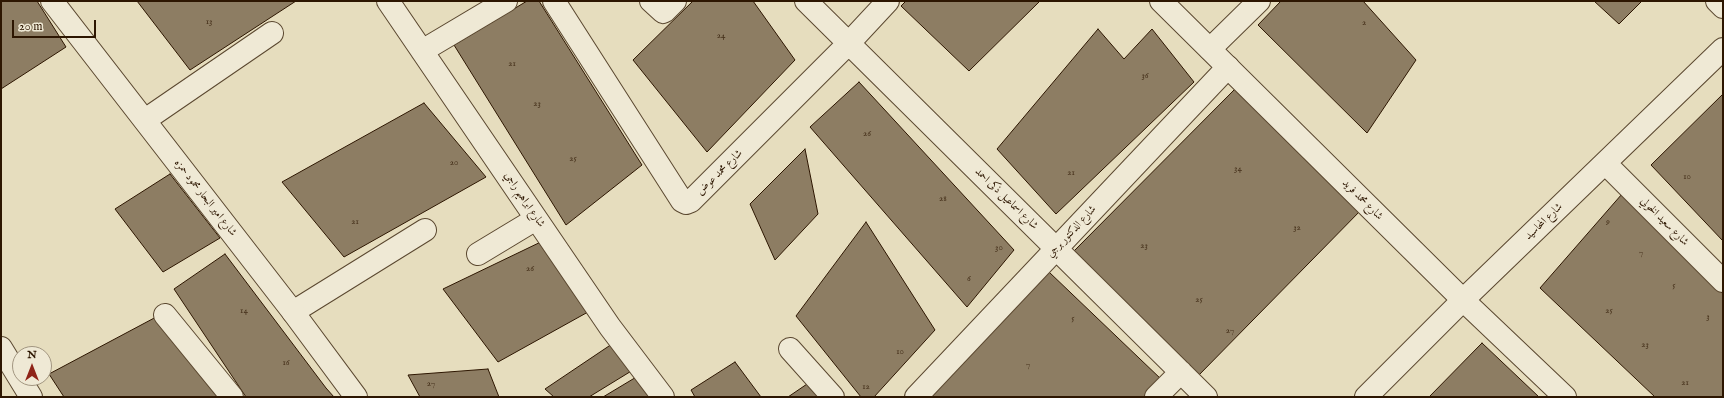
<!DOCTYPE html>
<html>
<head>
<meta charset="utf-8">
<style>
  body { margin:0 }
  #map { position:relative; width:1724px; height:398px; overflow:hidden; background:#e6ddbe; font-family:"IM FELL English",serif }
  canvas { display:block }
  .frame { position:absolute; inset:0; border:2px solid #2d1601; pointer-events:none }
  .north { position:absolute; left:12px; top:346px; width:40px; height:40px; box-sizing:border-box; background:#efe9d5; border:1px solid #a19580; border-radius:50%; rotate:0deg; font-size:11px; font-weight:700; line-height:16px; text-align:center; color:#2d1601 }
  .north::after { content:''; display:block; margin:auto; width:14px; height:18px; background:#8f2418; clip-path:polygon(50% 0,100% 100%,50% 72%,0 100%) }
  .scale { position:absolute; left:12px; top:20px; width:84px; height:18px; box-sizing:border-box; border:2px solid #2d1601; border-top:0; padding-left:5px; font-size:12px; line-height:14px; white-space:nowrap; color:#2d1601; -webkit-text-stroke:3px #efe9d5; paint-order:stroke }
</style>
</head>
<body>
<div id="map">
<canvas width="1724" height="398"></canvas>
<div class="frame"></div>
<div class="north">N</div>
<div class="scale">20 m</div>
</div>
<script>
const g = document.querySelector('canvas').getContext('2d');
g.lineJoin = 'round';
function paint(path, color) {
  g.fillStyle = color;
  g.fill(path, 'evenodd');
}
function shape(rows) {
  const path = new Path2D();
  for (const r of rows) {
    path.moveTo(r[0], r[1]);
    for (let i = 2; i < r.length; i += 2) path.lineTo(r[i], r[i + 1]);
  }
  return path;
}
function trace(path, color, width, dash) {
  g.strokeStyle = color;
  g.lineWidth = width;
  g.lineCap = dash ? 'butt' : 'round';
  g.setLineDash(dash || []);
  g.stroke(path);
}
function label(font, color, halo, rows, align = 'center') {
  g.font = font + ' "IM FELL English",Amiri,serif';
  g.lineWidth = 4;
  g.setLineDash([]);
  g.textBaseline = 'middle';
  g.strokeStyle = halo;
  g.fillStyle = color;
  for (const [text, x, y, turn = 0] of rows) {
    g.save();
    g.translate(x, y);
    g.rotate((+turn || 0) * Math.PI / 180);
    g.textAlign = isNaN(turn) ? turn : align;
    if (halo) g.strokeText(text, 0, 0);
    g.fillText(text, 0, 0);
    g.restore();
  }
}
const building = shape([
  [1,1,37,1,66,47,1,89,1,1],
  [137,1,296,1,190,70,137,1],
  [527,1,539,1,642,165,566,225,454,45,527,1],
  [693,1,753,1,795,60,707,152,633,60,693,1],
  [906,1,1040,1,969,71,901,6,906,1],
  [1281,1,1363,1,1416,60,1367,133,1258,25,1281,1],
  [1594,1,1642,1,1619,24,1594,1],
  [1098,29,1124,59,1152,29,1194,82,1056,214,997,149,1098,29],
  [859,82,1014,250,967,307,810,127,859,82],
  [1239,85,1364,207,1197,377,1073,252,1239,85],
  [1723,94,1723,241,1651,165,1723,94],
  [424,103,486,177,344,257,282,182,424,103],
  [805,149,818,214,775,260,750,204,805,149],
  [170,174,220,238,163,272,115,209,170,174],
  [1622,194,1723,294,1723,397,1655,397,1540,288,1622,194],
  [866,222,935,330,874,397,861,397,796,316,866,222],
  [547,239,597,307,498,362,443,289,547,239],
  [225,254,326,388,334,397,246,397,174,289,225,254],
  [1049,272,1162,380,1146,397,925,397,1049,272],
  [158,316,221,397,64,397,49,374,158,316],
  [1482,343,1539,397,1429,397,1482,343],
  [612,344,633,370,589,397,554,397,545,389,612,344],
  [735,362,761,397,695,397,691,390,735,362],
  [488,369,499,397,420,397,408,375,488,369],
  [638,376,653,397,603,397,638,376],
  [810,382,823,397,788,397,810,382]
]);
const minor = shape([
  [388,1,610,327,663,397],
  [554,1,682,201,686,203,691,201,848,44,888,1],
  [651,1,663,12,665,11,675,1],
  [806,1,1206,397],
  [1717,1,1723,7],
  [1210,49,1259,1],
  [422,51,506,1],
  [145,120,272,33],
  [1605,163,1723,281],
  [478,254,536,219],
  [293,312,425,230],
  [165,315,232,397],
  [1,348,31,397],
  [790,349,833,397],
  [916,397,1228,67],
  [1156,397,1181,372],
  [1366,397,1463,300,1723,49]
]);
const tertiary = shape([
  [52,1,293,312,356,397],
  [1161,1,1463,300,1565,397]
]);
const numberNames = [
  ["13",209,22],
  ["2",1364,23],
  ["24",721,36],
  ["21",512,64],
  ["36",1145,76],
  ["23",537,104],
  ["26",867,134],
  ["25",573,159],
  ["20",454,163],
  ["34",1238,169],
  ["21",1071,173],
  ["10",1687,177],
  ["28",943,199],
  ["21",355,222],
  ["9",1608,222],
  ["32",1297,228],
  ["23",1144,246],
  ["30",999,248],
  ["7",1641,253],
  ["26",530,269],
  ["6",969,279],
  ["5",1674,286],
  ["25",1199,300],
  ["14",244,311],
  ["25",1609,311],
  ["3",1708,317],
  ["5",1073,319],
  ["27",1230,331],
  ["23",1645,345],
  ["10",900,352],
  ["16",286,363],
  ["7",1028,365],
  ["21",1685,383],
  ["27",431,384],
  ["12",866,387]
];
const streetNames = [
  ["شارع محمد عوض",720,173,-45],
  ["شارع امير البحار محمود حمزه",205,198,52],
  ["شارع اسماعيل ذكى احمد",1006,199,44],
  ["شارع ابراهيم راجي",524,200,56],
  ["شارع محمد فريد",1362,200,45],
  ["شارع المحاسيد",1544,222,-44],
  ["شارع سعيد الخولي",1664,222,45],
  ["شارع الدكتور برجي",1072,232,-47]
];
paint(building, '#8d7d63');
trace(building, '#2d1601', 1);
trace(minor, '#5b4830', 24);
trace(tertiary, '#5b4830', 24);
trace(minor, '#efe9d5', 22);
trace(tertiary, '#efe9d5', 22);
label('9px', '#45301a', null, numberNames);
label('11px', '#2d1601', '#efe9d5', streetNames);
</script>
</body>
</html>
